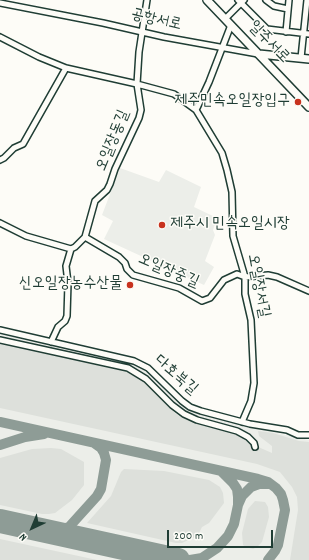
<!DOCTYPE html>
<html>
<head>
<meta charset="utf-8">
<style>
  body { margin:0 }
  #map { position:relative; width:309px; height:560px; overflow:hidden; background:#fdfcf7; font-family:Dekko,sans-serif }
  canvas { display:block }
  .north { position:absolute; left:12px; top:508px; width:40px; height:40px; -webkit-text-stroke:3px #fdfcf7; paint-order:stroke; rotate:224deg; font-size:11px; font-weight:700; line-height:16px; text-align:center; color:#1f3d34 }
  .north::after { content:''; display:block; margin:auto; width:14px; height:18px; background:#1f3d34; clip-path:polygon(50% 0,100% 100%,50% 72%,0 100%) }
  .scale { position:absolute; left:167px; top:530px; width:106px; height:18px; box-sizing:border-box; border:2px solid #1f3d34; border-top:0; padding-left:5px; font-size:12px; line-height:14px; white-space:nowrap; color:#1f3d34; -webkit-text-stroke:3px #fdfcf7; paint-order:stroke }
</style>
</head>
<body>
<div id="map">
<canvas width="309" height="560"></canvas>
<div class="north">N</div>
<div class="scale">200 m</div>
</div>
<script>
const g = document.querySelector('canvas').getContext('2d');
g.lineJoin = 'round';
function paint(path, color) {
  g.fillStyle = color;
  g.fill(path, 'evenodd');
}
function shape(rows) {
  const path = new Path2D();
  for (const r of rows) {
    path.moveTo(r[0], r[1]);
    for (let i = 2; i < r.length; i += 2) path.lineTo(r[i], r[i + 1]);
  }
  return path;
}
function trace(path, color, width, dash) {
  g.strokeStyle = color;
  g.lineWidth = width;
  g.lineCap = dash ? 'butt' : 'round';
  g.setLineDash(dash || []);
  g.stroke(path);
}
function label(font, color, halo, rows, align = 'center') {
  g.font = font + ' Dekko,"Poor Story",sans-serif';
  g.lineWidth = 3;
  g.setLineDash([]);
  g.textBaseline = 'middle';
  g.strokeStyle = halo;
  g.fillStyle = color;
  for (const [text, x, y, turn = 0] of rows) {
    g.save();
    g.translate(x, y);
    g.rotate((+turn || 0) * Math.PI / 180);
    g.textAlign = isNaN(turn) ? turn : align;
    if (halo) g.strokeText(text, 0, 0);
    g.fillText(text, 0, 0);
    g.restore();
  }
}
const built = shape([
  [120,168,159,182,166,170,201,187,194,207,217,218,213,230,215,235,205,261,214,267,204,285,104,239,113,221,102,215],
  [0,333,136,365,149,373,178,401,191,410,233,423,309,440,309,560,0,560]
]);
const green = shape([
  [0,343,127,372,142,379,176,414,187,420,210,428,238,433,249,443,272,453,272,446,259,436,258,431,273,433,299,441,309,442,309,560,290,560,298,510,297,497,292,487,280,472,257,464,0,408],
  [51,448,61,449,84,462,84,485,72,500,55,513,49,514,42,514,0,505,0,458,32,449],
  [124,469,164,471,209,480,220,487,223,493,224,503,209,523,202,527,199,533,195,537,182,543,176,543,87,523,111,496,121,472],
  [255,501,265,502,268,507,269,517,262,542,257,547,253,549,246,547,243,545,242,533,248,509],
  [0,539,97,560,0,560]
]);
const taxiway = shape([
  [0,422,258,479,268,482,276,488,281,494,283,500,285,510,278,545,275,551,268,560],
  [0,445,25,437,44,434],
  [238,505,242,496,251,487,259,484,268,484],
  [41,529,59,530,69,527,97,496,101,489,106,460,104,453,101,448,94,443],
  [172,559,190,560,202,558,217,548,228,536,234,524,238,505,238,497,237,489,233,483,222,472]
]);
const runway = shape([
  [0,521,178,560]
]);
const minor = shape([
  [238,0,267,29,309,34],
  [266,0,274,6,288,9],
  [0,3,103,23,164,37,258,54],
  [225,19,244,0],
  [231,25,209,82,196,110,222,153,227,170,232,192,233,236,245,277,245,294,251,320,254,383,251,401,242,422],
  [286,32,289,0],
  [0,37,39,57,66,68,137,84,174,94,196,110],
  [301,58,307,0],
  [0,160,4,158,14,148,23,144,66,68],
  [0,223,26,236,71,249,75,247,85,237],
  [85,237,119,257,125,263,127,269,133,275,179,288,202,301,210,298,224,280,237,274,245,277,268,275,277,277,309,291],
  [85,237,95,201,107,190,110,184,115,169,139,118,141,110,137,84,139,52,147,0],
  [0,330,134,361,148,368,182,401,190,407,201,411,250,424,287,430,298,435,309,435],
  [0,340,128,368,146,379,172,405,184,414,197,420,237,431,248,437,254,443,255,447],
  [51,342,58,327,65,321,67,316,68,283,66,266,71,249]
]);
const major = shape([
  [207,0,309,107],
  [259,54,309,59]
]);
const markers = [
  [298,102,4,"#c8321e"],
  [162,225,4,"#c8321e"],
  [130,285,4,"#c8321e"]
];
const streetNames = [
  ["공항서로",156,21,13],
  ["일주서로",268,43,46],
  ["오일장동길",114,141,-68],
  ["오일장중길",168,272,23],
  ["오일장서길",257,286,79],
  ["다호북길",175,376,41]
];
const poiNames = [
  ["제주민속오일장입구",290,102],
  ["제주시 민속오일시장",170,225,"left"],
  ["신오일장농수산물",122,285]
];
paint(built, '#eceee9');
paint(green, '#dde0db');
trace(taxiway, '#8e9c96', 10);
trace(runway, '#8e9c96', 24);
trace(minor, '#1f3d34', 8);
trace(major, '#1f3d34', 10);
trace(minor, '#fdfcf7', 5);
trace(major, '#fdfcf7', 7);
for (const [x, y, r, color] of markers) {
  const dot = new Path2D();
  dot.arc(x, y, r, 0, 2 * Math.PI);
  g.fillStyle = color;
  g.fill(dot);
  trace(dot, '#fdfcf7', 1.5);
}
label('16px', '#1f3d34', '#fdfcf7', streetNames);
label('16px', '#1f3d34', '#fdfcf7', poiNames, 'right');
</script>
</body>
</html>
